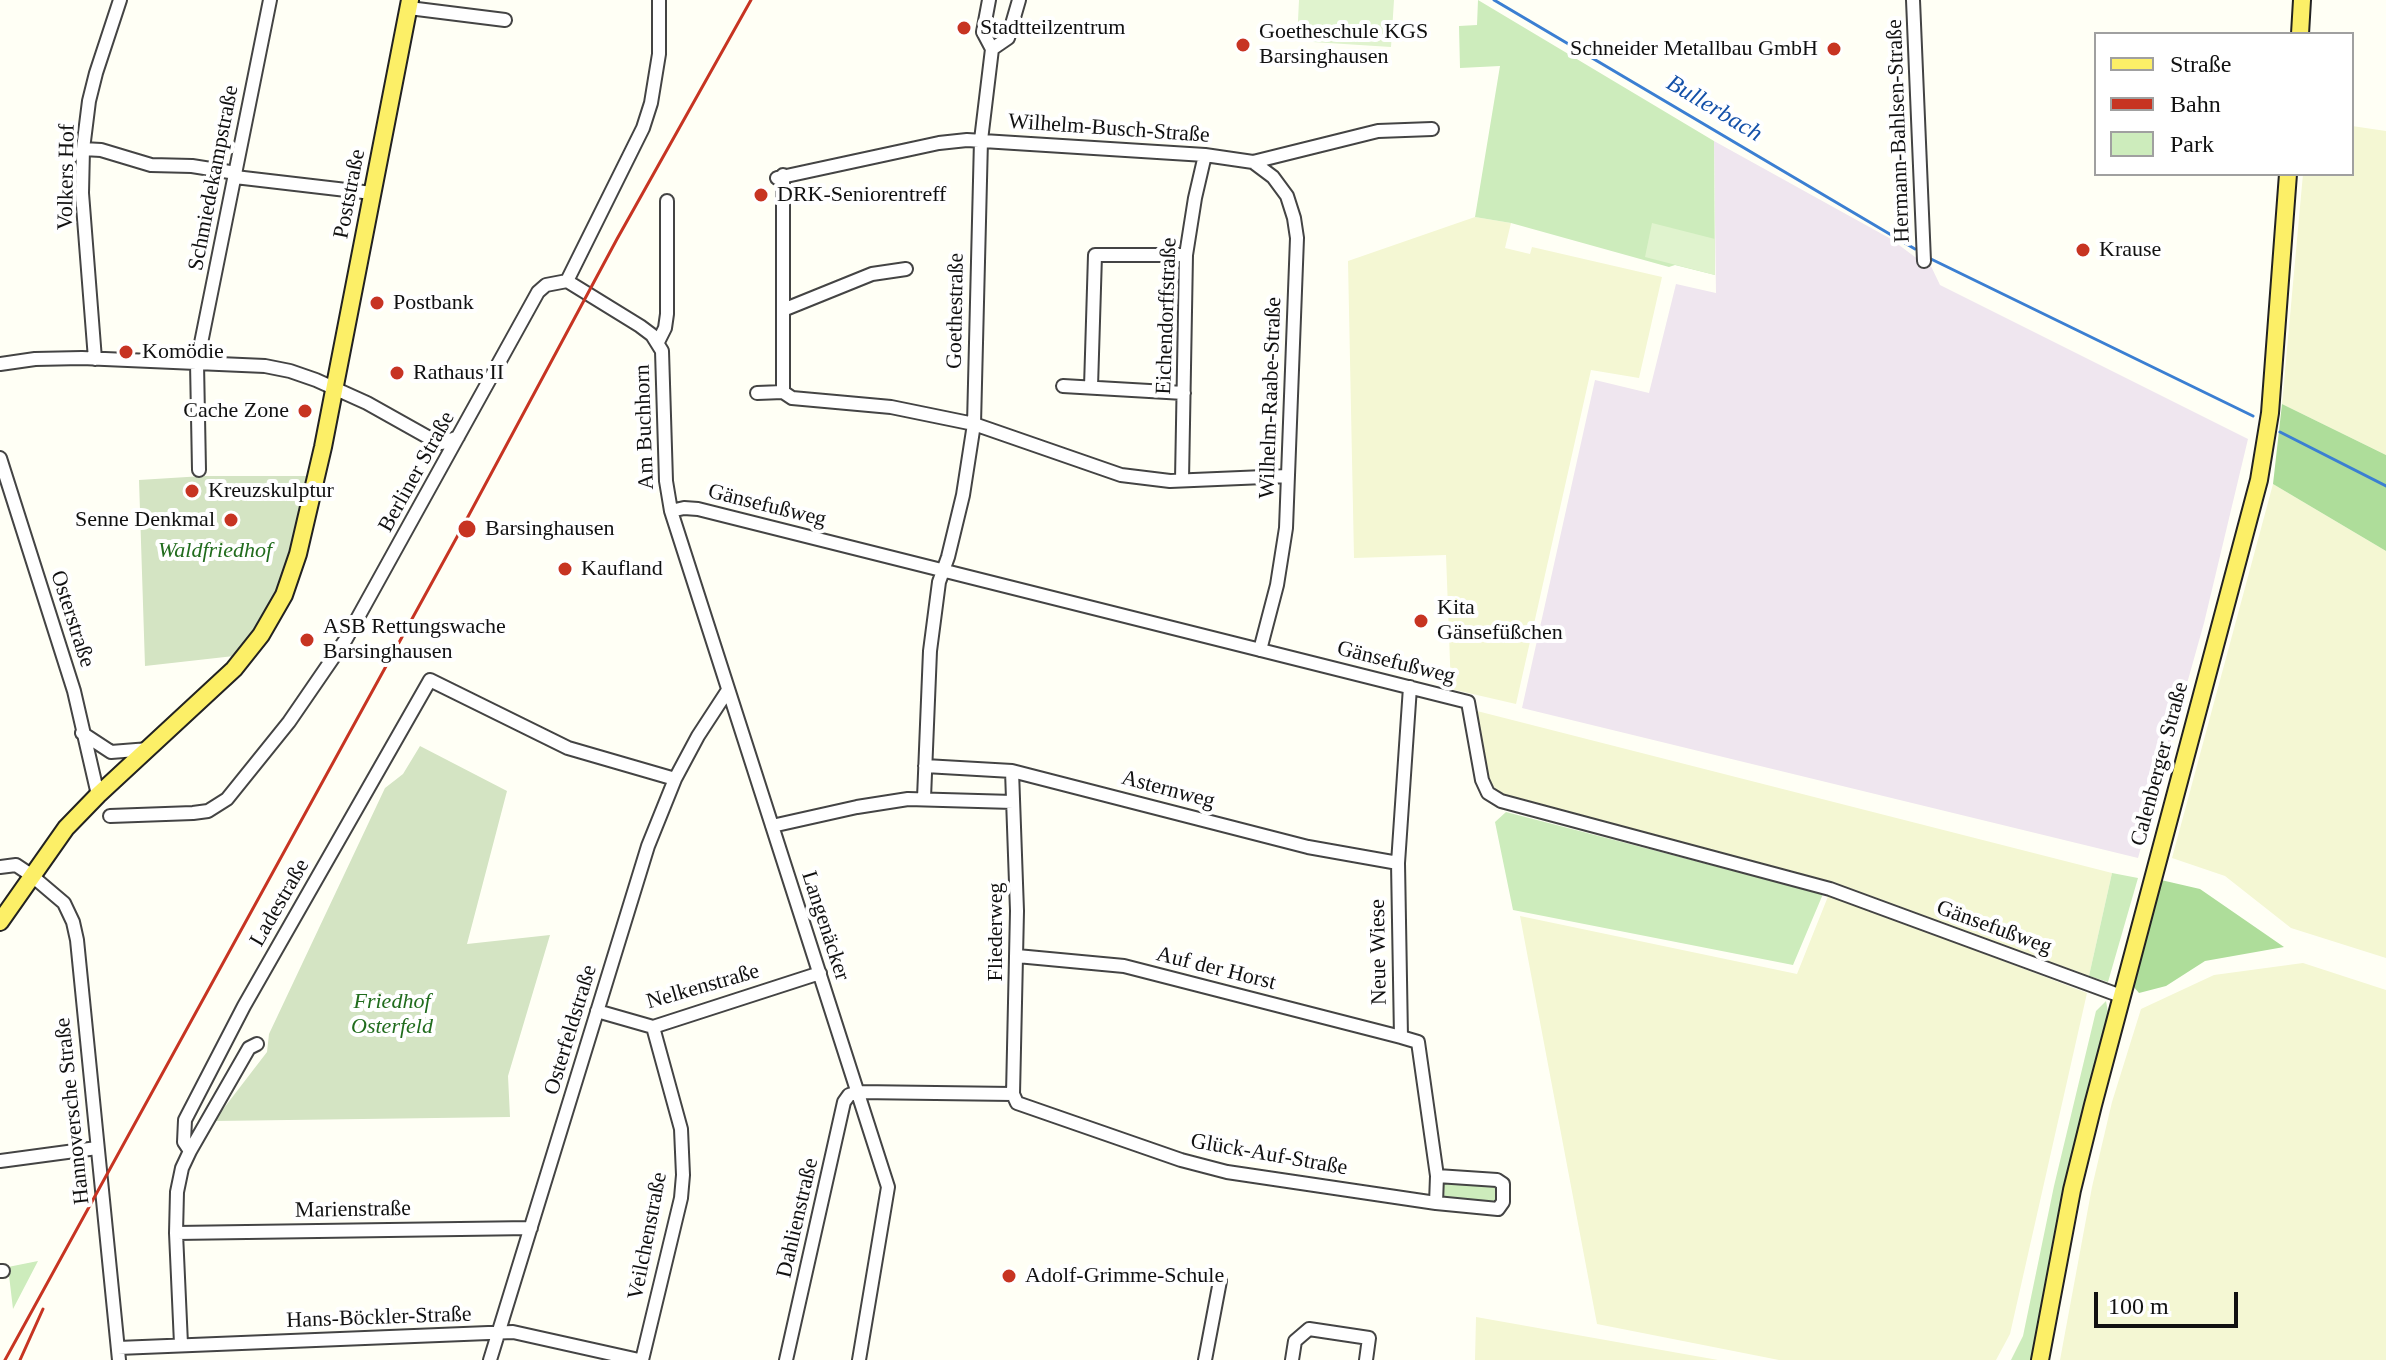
<!DOCTYPE html>
<html>
<head>
<meta charset="utf-8">
<style>
  body { margin:0 }
  #map { position:relative; width:2386px; height:1360px; overflow:hidden; background:#fffff5; font-family:"Times New Roman",serif }
  canvas { display:block }
  .legend { position:absolute; left:2094px; top:32px; width:260px; height:144px; box-sizing:border-box; background:#fff; border:2px solid #a0a0a0; margin:0; padding:10px 14px; list-style:none; font-size:24px; color:#111 }
  .legend li { display:flex; align-items:center; gap:16px; height:40px }
  .legend b { width:40px; border:2px solid #a0a0a0 }
  .scale { position:absolute; left:2094px; top:1292px; width:144px; height:36px; box-sizing:border-box; border:4px solid #111; border-top:0; padding-left:10px; font-size:24px; line-height:28px; white-space:nowrap; color:#111; -webkit-text-stroke:6px #fff; paint-order:stroke }
</style>
</head>
<body>
<div id="map">
<canvas width="2386" height="1360"></canvas>
<ul class="legend">
<li><b style="height:10px;background:#fcef67"></b>Straße</li>
<li><b style="height:10px;background:#c73422"></b>Bahn</li>
<li><b style="height:22px;background:#cdecbc"></b>Park</li>
</ul>
<div class="scale">100 m</div>
</div>
<script>
const g = document.querySelector('canvas').getContext('2d');
g.lineJoin = 'round';
function paint(path, color) {
  g.fillStyle = color;
  g.fill(path, 'evenodd');
}
function shape(rows) {
  const path = new Path2D();
  for (const r of rows) {
    path.moveTo(r[0], r[1]);
    for (let i = 2; i < r.length; i += 2) path.lineTo(r[i], r[i + 1]);
  }
  return path;
}
function trace(path, color, width, dash) {
  g.strokeStyle = color;
  g.lineWidth = width;
  g.lineCap = dash ? 'butt' : 'round';
  g.setLineDash(dash || []);
  g.stroke(path);
}
function label(font, color, halo, rows, align = 'center') {
  g.font = font + ' "Times New Roman",serif';
  g.lineWidth = 8;
  g.setLineDash([]);
  g.textBaseline = 'middle';
  g.strokeStyle = halo;
  g.fillStyle = color;
  for (const [text, x, y, turn = 0] of rows) {
    g.save();
    g.translate(x, y);
    g.rotate((+turn || 0) * Math.PI / 180);
    g.textAlign = isNaN(turn) ? turn : align;
    if (halo) g.strokeText(text, 0, 0);
    g.fillText(text, 0, 0);
    g.restore();
  }
}
const industrial = shape([
  [1714,141,1891,239,1919,260,1929,262,1940,285,2248,439,2204,623,2138,858,1522,708,1595,380,1649,393,1676,284,1716,293]
]);
const farmland = shape([
  [2352,126,2386,131,2386,455,2282,404,2303,174,2352,174],
  [1475,217,1511,223,1505,248,1530,254,1532,247,1662,277,1639,378,1591,370,1516,704,1451,689,1446,555,1354,558,1348,261],
  [2273,484,2386,551,2386,958,2291,928,2225,876,2172,858],
  [1477,711,2112,873,2089,976,1833,882,1503,797,1490,782],
  [1829,894,2087,993,2010,1334,1996,1360,1779,1360,1597,1324,1520,916,1797,974],
  [2303,963,2386,990,2386,1360,2060,1360,2092,1187,2112,1102,2141,1009,2214,975],
  [1476,1317,1718,1360,1475,1360]
]);
const green = shape([
  [1478,0,1714,141,1715,275,1675,265,1669,267,1511,223,1475,217,1500,66,1460,68,1459,26,1477,25],
  [1506,812,1823,894,1793,965,1513,910,1495,822],
  [2112,873,2138,878,2108,982,2089,976],
  [2106,1001,2108,1012,2068,1181,2035,1360,2011,1360,2023,1336,2054,1186,2096,1011],
  [1437,1176,1497,1180,1498,1209,1436,1203],
  [38,1261,13,1309,8,1267]
]);
const forest = shape([
  [2282,404,2386,455,2386,551,2273,484],
  [2161,880,2200,889,2284,947,2205,961,2166,986,2139,993,2133,986]
]);
const cemetery = shape([
  [203,476,310,476,283,581,258,628,234,656,145,666,139,480],
  [420,746,507,791,467,944,550,935,508,1076,510,1117,214,1121,267,1052,269,1034,385,788,403,774]
]);
const pitch = shape([
  [1299,0,1394,0,1391,47,1297,41],
  [1652,223,1715,239,1715,275,1645,257]
]);
const stream = shape([
  [1494,0,1915,249],
  [1931,259,2253,416],
  [2280,432,2386,486]
]);
const minor = shape([
  [1913,0,1924,261],
  [409,8,505,20],
  [992,49,1008,38,1019,0],
  [83,149,101,150,151,165,192,166,236,173],
  [1253,162,1273,177,1287,196,1294,218,1297,238,1286,528,1277,585,1260,650],
  [235,177,372,193],
  [777,178,939,143,967,140,1205,155,1253,162,1378,131,1432,129],
  [567,281,643,128,651,103,659,54,659,0],
  [783,310,872,274,906,269],
  [658,342,665,328,667,314,667,201],
  [95,359,82,193,83,149,89,101,96,73,120,0],
  [0,364,35,359,82,358,265,366,290,371,316,380,367,403,433,440,442,443,458,437],
  [1063,386,1184,393],
  [1091,387,1095,255,1186,255],
  [783,392,792,398,891,407,974,424,1121,475,1170,481,1288,476],
  [757,393,783,392,783,175],
  [0,458,74,691,98,795],
  [199,470,197,363,270,0],
  [1182,480,1186,255,1195,198,1205,155],
  [671,511,684,508,698,509,1468,702,1482,780,1488,793,1501,801,1830,889,2121,996],
  [1410,687,1398,863,1401,1037,1418,1042,1437,1176,1436,1203],
  [82,733,111,752,149,749],
  [925,766,1012,771,1308,847,1398,863],
  [1012,771,1017,911,1013,1094],
  [924,798,930,651,939,582,948,557,963,495,974,424,981,140,992,49,983,32,989,0],
  [110,816,193,813,208,811,227,799,289,722,346,639,538,292,546,285,567,281,640,326,652,335,662,351,666,481,671,511,888,1187,859,1360],
  [772,826,857,807,908,799,1013,802],
  [0,867,16,865,31,875,64,903,73,922,77,940,119,1360],
  [1017,956,1124,966,1401,1037],
  [597,1011,653,1027,820,973],
  [1013,1094,1017,1103,1181,1160,1227,1172,1436,1203,1498,1209,1503,1202,1503,1184,1497,1180,1437,1176],
  [190,1151,184,1142,185,1120,244,1006,430,680,568,748,675,779],
  [0,1161,97,1148],
  [176,1233,531,1228],
  [0,1271,3,1271],
  [181,1344,176,1233,177,1192,182,1168,190,1151,249,1048,257,1044],
  [118,1348,513,1332,639,1360],
  [490,1360,648,846,675,779,698,736,728,690],
  [642,1360,681,1198,683,1175,681,1129,653,1027],
  [786,1360,844,1102,849,1095,858,1092,1013,1094],
  [1205,1360,1220,1281],
  [1292,1360,1295,1341,1309,1329,1369,1338,1366,1360]
]);
const major = shape([
  [2300,34,2302,0],
  [0,922,66,828,98,795,234,669,261,635,284,595,298,554,323,447,410,0],
  [2040,1360,2072,1190,2093,1105,2259,480,2270,413,2288,174]
]);
const rail = shape([
  [5,1360,463,526,617,239,751,0],
  [20,1360,43,1309]
]);
const markers = [
  [964,28,8,"#c73422"],
  [1243,45,8,"#c73422"],
  [1834,49,8,"#c73422"],
  [761,195,8,"#c73422"],
  [2083,250,8,"#c73422"],
  [377,303,8,"#c73422"],
  [126,352,8,"#c73422"],
  [397,373,8,"#c73422"],
  [305,411,8,"#c73422"],
  [192,491,8,"#c73422"],
  [231,520,8,"#c73422"],
  [467,529,10,"#c73422"],
  [565,569,8,"#c73422"],
  [1421,621,8,"#c73422"],
  [307,640,8,"#c73422"],
  [1009,1276,8,"#c73422"]
];
const poiNames = [
  ["Stadtteilzentrum",980,28],
  ["Goetheschule KGS",1259,32],
  ["Barsinghausen",1259,57],
  ["Schneider Metallbau GmbH",1818,49,"right"],
  ["DRK-Seniorentreff",777,195],
  ["Krause",2099,250],
  ["Postbank",393,303],
  ["Komödie",142,352],
  ["Rathaus II",413,373],
  ["Cache Zone",289,411,"right"],
  ["Kreuzskulptur",208,491],
  ["Senne Denkmal",215,520,"right"],
  ["Barsinghausen",485,529],
  ["Kaufland",581,569],
  ["Kita",1437,608],
  ["Gänsefüßchen",1437,633],
  ["ASB Rettungswache",323,627],
  ["Barsinghausen",323,652],
  ["Adolf-Grimme-Schule",1025,1276]
];
const streetNames = [
  ["Wilhelm-Busch-Straße",1109,129,4],
  ["Hermann-Bahlsen-Straße",1899,131,-92],
  ["Volkers Hof",67,177,-89],
  ["Schmiedekampstraße",214,178,-79],
  ["Poststraße",350,194,-79],
  ["Goethestraße",956,311,-89],
  ["Eichendorffstraße",1167,316,-88],
  ["Wilhelm-Raabe-Straße",1271,398,-88],
  ["Am Buchhorn",645,427,-92],
  ["Berliner Straße",417,472,-61],
  ["Gänsefußweg",767,506,14],
  ["Osterstraße",72,619,72],
  ["Gänsefußweg",1396,663,14],
  ["Calenberger Straße",2160,764,-75],
  ["Asternweg",1168,790,15],
  ["Ladestraße",280,903,-60],
  ["Langenäcker",825,926,72],
  ["Gänsefußweg",1994,928,20],
  ["Fliederweg",996,932,-90],
  ["Neue Wiese",1379,952,-91],
  ["Auf der Horst",1216,969,14],
  ["Nelkenstraße",703,987,-16],
  ["Osterfeldstraße",571,1030,-73],
  ["Hannoversche Straße",73,1111,-96],
  ["Glück-Auf-Straße",1269,1155,10],
  ["Marienstraße",353,1210,-1],
  ["Dahlienstraße",798,1218,-77],
  ["Veilchenstraße",648,1236,-79],
  ["Hans-Böckler-Straße",379,1318,-2]
];
const parkNames = [
  ["Waldfriedhof",215,551],
  ["Friedhof",392,1002],
  ["Osterfeld",392,1027]
];
const waterNames = [
  ["Bullerbach",1714,109,31]
];
paint(industrial, '#efe6ef');
paint(farmland, '#f4f7d3');
paint(green, '#cdecbc');
paint(forest, '#aedd9a');
paint(cemetery, '#d4e4c3');
paint(pitch, '#e0f3ce');
trace(stream, '#3b7fd2', 3);
trace(minor, '#444', 16);
trace(major, '#222', 20);
trace(minor, '#fff', 12);
trace(major, '#fcef67', 16);
trace(rail, '#c73422', 3);
for (const [x, y, r, color] of markers) {
  const dot = new Path2D();
  dot.arc(x, y, r, 0, 2 * Math.PI);
  g.fillStyle = color;
  g.fill(dot);
  trace(dot, '#fff', 3);
}
label('22px', '#111', '#fff', poiNames, 'left');
label('22px', '#111', '#fff', streetNames);
label('italic 22px', '#216c1d', '#fff', parkNames);
label('italic 24px', '#1451a9', '#fff', waterNames);
</script>
</body>
</html>
